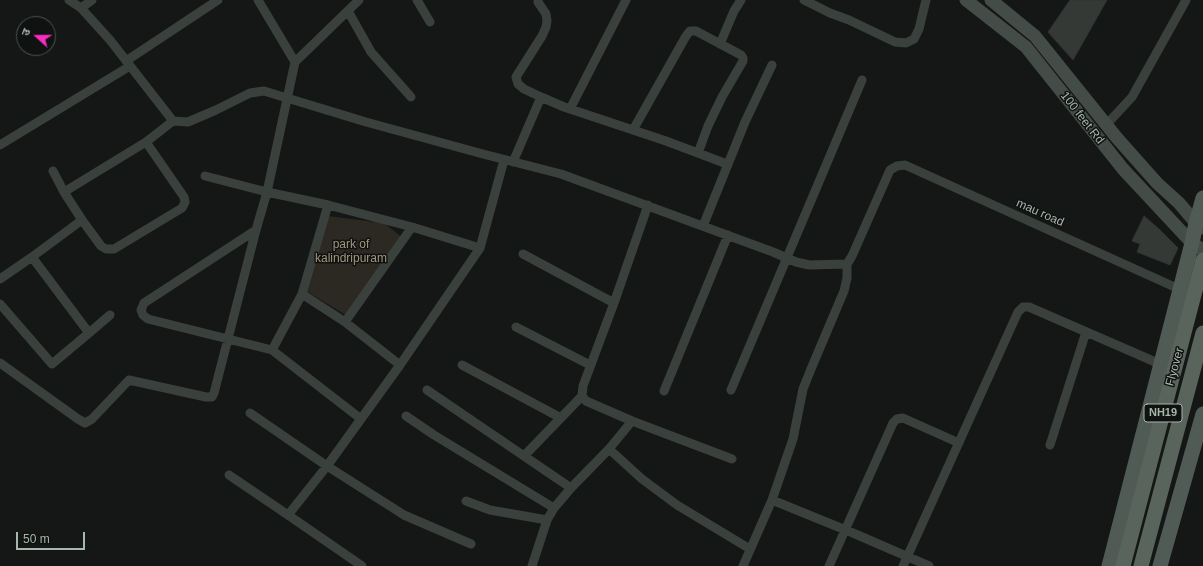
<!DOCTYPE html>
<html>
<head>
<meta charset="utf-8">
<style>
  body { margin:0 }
  #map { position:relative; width:1203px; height:566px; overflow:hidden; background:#151716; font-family:Helvetica,"Noto Sans Devanagari",sans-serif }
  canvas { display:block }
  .north { position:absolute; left:16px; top:16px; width:40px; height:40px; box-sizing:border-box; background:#101211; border:1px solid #4c544f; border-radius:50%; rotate:291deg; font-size:11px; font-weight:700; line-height:16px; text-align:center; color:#a6b7ab }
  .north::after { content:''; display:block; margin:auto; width:14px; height:18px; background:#f62dbe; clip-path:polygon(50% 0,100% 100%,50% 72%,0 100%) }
  .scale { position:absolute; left:16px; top:532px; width:69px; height:18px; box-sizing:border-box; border:2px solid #a6b7ab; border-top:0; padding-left:5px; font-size:12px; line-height:14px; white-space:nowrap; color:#a6b7ab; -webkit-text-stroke:3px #101211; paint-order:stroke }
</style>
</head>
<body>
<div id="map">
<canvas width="1203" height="566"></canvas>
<div class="north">उ</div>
<div class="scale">50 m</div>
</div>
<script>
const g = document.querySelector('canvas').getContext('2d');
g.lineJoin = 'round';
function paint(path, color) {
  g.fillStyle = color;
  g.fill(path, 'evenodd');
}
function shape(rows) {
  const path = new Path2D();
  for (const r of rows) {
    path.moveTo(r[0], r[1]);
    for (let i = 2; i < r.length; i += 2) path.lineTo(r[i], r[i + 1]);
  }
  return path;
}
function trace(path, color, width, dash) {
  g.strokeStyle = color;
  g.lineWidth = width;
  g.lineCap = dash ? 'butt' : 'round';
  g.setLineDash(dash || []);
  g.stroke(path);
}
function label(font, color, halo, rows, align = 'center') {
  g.font = font + ' Helvetica,sans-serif';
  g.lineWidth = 3;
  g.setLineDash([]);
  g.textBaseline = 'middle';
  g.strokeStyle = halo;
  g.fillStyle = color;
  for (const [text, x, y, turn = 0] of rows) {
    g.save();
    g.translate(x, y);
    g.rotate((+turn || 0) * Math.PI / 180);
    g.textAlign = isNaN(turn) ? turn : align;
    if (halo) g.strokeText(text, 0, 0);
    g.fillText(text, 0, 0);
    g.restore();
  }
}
const green = shape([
  [327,216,384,223,403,238,346,315,306,291]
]);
const building = shape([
  [1070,0,1107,0,1073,60,1048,32,1070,0],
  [1144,216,1159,229,1178,248,1170,265,1137,252,1140,244,1132,241,1144,216]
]);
const minor = shape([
  [69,0,81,8,110,40,173,121,188,122,216,110,250,93,264,91,366,122,483,154,561,174,773,252,796,262,809,265,847,264,852,256,890,170,897,166,905,165,1179,289],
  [417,0,430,22],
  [538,0,538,2,546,14,547,21,546,27,542,36,516,77,518,84,524,89,541,97,564,107,666,141,727,164],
  [804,0,830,13,849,20,895,42,906,43,914,39,919,29,926,0],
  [81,8,92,0],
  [348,11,371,52,411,97],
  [720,44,734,11,741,0],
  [126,61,218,0],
  [295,62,359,0],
  [570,109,626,0],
  [1106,125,1132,97,1186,0],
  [633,130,686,36,690,31,696,31,741,55,743,58,743,61,722,97,708,126,698,153],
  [146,142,184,197,185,202,182,208,114,249,106,249,101,246,82,220,64,192,146,142],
  [146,142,173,121],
  [0,145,130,66],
  [513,162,541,97],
  [53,171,64,192],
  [205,176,267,192,328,205],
  [703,226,745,122,772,65],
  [412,227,480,248],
  [256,230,144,303,141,310,143,315,148,319,272,350,302,294,328,205,412,227,345,322,302,294],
  [523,254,614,303],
  [0,279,32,257,82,220],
  [0,304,52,364,89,333,32,257],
  [345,322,400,365],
  [516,327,590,365],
  [89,333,110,315],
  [272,350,361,419],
  [0,363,78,419,85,423,92,419,129,380,206,397,212,397,214,393,256,230,267,192,295,62,258,0],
  [462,365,561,418],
  [427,390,571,488],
  [731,390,862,80],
  [664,391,728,235],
  [250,413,327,466,404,515,471,544],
  [406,416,434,435,554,508],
  [632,421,586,401,582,396,583,386,614,303,648,205],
  [1050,445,1086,332],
  [524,456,582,396],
  [732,459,632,421,609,449,642,479,677,505,750,549],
  [229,475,288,515,327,466,400,365,480,248,504,160],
  [772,500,853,533,929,566],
  [466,501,490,510,547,520],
  [288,515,362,566],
  [532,566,547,520,554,508,571,488,609,449],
  [743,566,772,500,793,439,803,389,811,369,844,291,847,278,847,264],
  [829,566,893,423,897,419,903,418,959,443],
  [903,566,1018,312,1023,307,1029,307,1160,364]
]);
const secondary = shape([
  [966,0,1026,47,1123,169,1192,243,1203,250],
  [991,0,1035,36,1117,138,1157,183,1179,203,1196,223,1203,228]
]);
const primary = shape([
  [1109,566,1192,243,1196,223,1203,198],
  [1160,566,1203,414]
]);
const trunk = shape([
  [1123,566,1203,260],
  [1141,566,1203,333]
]);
const shields = [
  [1163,413,38]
];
const shieldNames = [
  ["NH19",1163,413]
];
const streetNames = [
  ["100 feet Rd",1082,118,52],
  ["mau road",1040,213,24],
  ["Flyover",1175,367,-75]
];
const parkNames = [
  ["park of",351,245],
  ["kalindripuram",351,259]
];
paint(green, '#2c2923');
paint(building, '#353936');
trace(building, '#2f3331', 1);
trace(minor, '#3a413d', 9);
trace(secondary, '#444c47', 13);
trace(primary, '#515b55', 15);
trace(trunk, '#59645d', 15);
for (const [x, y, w] of shields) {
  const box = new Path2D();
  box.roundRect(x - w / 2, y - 9, w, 18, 3);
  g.fillStyle = '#101211';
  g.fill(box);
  trace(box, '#a6b7ab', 1);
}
label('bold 11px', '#a6b7ab', null, shieldNames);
label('12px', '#a6b7ab', '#101211', streetNames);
label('12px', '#a3967d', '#101211', parkNames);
</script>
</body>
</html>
